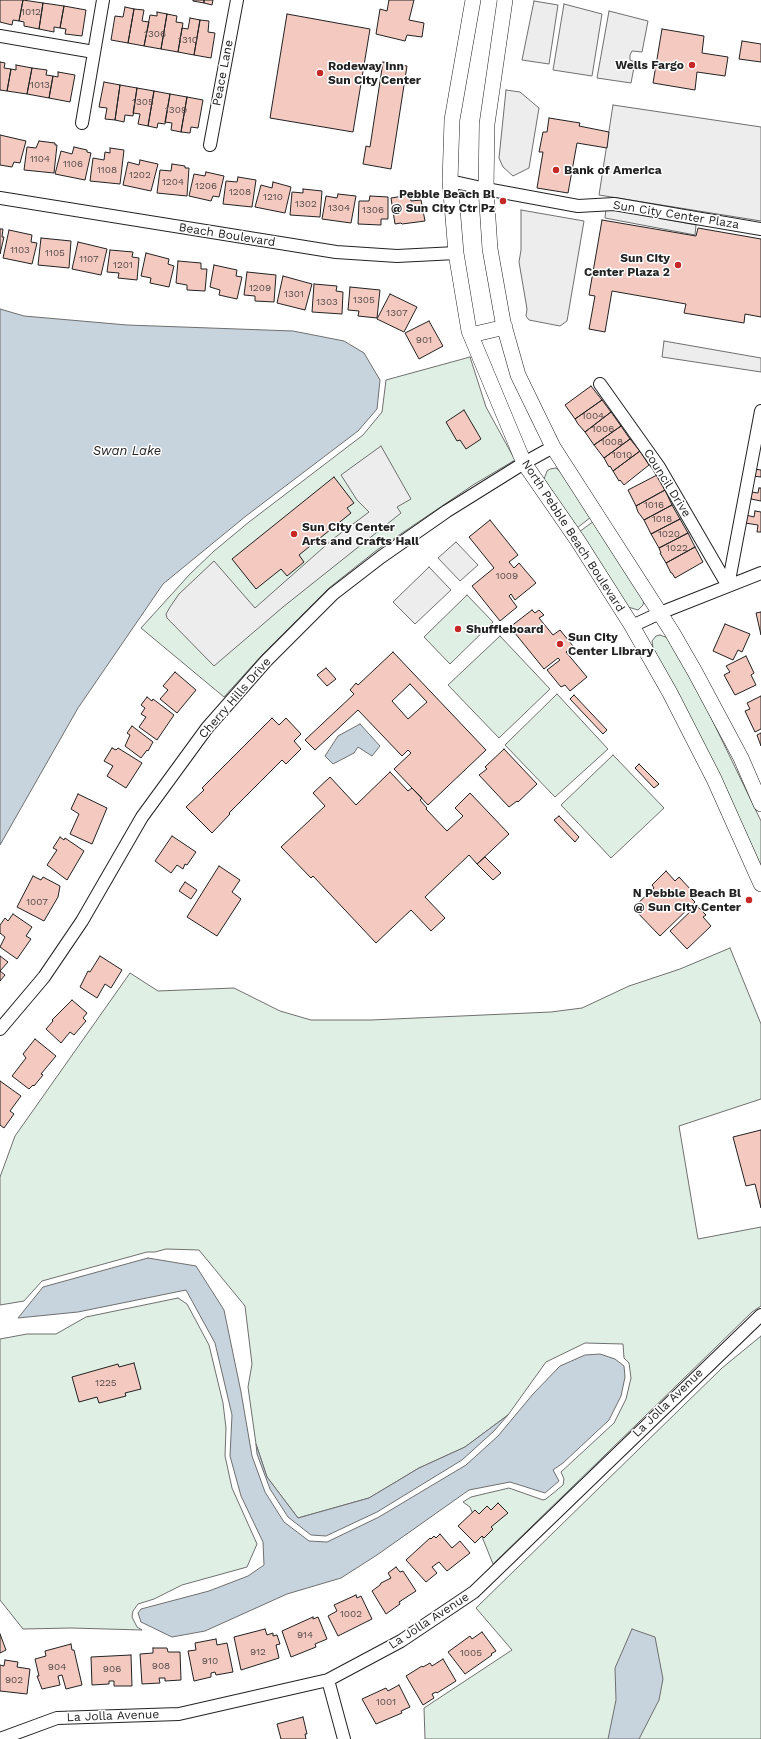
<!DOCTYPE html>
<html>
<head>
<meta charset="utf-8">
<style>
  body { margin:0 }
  canvas { display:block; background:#fff }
</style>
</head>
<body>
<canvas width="761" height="1739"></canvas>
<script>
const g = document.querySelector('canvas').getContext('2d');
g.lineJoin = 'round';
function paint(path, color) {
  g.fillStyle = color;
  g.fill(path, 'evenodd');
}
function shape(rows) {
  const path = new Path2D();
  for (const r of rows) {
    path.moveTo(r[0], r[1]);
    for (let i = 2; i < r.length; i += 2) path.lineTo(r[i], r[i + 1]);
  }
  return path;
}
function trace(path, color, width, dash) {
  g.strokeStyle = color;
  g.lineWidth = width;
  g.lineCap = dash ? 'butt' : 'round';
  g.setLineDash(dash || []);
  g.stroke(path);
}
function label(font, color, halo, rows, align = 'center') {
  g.font = font + ' "Work Sans",sans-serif';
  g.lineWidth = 3;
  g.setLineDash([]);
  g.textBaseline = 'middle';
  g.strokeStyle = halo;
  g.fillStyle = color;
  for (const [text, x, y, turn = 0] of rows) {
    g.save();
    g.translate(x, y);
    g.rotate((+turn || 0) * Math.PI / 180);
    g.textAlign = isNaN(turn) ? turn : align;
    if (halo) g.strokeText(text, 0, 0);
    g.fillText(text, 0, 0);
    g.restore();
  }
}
const green = shape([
  [470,357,486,407,515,460,473,485,377,550,329,588,262,655,224,697,141,628,190,574,214,551,249,522,363,435,382,412,386,380,470,357],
  [556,468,561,472,591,517,577,528,544,479,547,471,550,469,556,468],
  [594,521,644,600,643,605,638,610,628,607,579,532,594,521],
  [467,595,493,622,450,664,424,637,467,595],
  [660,635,668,638,705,705,761,821,761,866,718,772,653,648,652,641,656,636,660,635],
  [500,636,550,689,499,738,448,685,500,636],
  [557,694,608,749,555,797,505,745,557,694],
  [613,755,664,808,611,858,561,805,613,755],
  [730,948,761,1024,761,1099,679,1126,698,1239,761,1227,761,1306,752,1312,493,1564,470,1507,463,1502,471,1497,509,1488,543,1500,546,1499,563,1485,564,1479,561,1472,614,1423,626,1399,631,1378,629,1363,624,1358,623,1344,585,1343,546,1362,508,1415,465,1447,419,1468,369,1498,298,1518,267,1477,256,1444,248,1387,252,1364,245,1306,199,1250,166,1249,155,1252,147,1252,42,1281,24,1301,0,1305,0,1177,15,1136,130,973,158,991,234,988,280,1011,311,1020,371,1020,551,1012,582,1008,629,986,680,969,730,948],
  [178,1298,187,1304,209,1345,223,1403,226,1428,225,1456,232,1488,257,1544,247,1567,182,1585,154,1599,138,1604,133,1611,132,1617,137,1627,142,1630,71,1628,23,1629,0,1600,0,1339,27,1334,56,1334,86,1317,178,1298],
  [761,1336,761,1739,425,1739,424,1708,512,1650,476,1608,722,1368,761,1336]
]);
const parking = shape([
  [534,1,558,5,549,64,522,60,534,1],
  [564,4,602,14,592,76,553,70,564,4],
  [609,11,648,21,642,52,632,51,630,55,630,60,635,62,631,83,597,78,609,11],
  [506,90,520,92,539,108,529,168,513,176,503,167,499,158,506,90],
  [613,105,761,127,761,221,599,195,613,105],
  [606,208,696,225,695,235,605,218,606,208],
  [521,210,584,221,567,321,560,326,529,320,526,316,527,309,519,262,521,250,521,210],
  [664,341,761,358,761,372,662,357,664,341],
  [381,446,411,499,397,507,401,513,283,607,214,666,167,618,166,614,170,607,179,594,214,561,255,608,333,539,369,512,357,500,341,475,381,446],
  [456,542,478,565,460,581,438,558,456,542],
  [429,567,451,590,415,624,393,602,429,567]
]);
const water = shape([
  [0,309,24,316,127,325,293,331,344,341,364,353,380,380,377,409,358,431,246,516,163,584,78,708,0,845,0,309],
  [360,724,380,746,372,756,358,747,354,753,333,764,325,756,338,736,360,724],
  [148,1258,196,1266,224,1310,241,1392,252,1456,265,1492,284,1522,309,1541,327,1542,379,1517,466,1465,498,1436,533,1394,560,1366,585,1355,600,1354,615,1359,624,1366,625,1377,621,1396,609,1420,563,1463,553,1470,559,1481,545,1493,510,1482,469,1490,377,1555,341,1578,287,1594,205,1631,172,1637,141,1622,138,1613,141,1609,209,1591,248,1576,264,1565,263,1542,241,1496,230,1456,232,1415,215,1343,186,1290,78,1312,18,1318,43,1287,148,1258],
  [508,1415,494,1431,462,1460,377,1512,326,1536,311,1535,288,1517,270,1489,257,1454,256,1444,267,1477,298,1518,369,1498,419,1468,465,1447,508,1415],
  [632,1629,655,1637,663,1679,659,1700,639,1739,608,1739,616,1700,615,1668,632,1629]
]);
const building = shape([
  [0,0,23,0,19,21,13,20,12,25,0,22,0,0],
  [23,0,43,3,39,29,24,26,24,22,19,21,23,0],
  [193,0,204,0,204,3,193,1,193,0],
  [204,0,213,0,212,5,204,3,204,0],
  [389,0,414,0,409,20,424,23,422,37,407,35,405,41,376,34,380,9,387,11,389,0],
  [43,3,64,6,60,28,54,27,54,32,39,29,43,3],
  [64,6,86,10,82,36,65,34,66,29,60,28,64,6],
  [125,7,134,9,128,43,111,40,115,16,123,17,125,7],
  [134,9,144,10,142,21,149,22,144,46,128,43,134,9],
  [157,12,167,14,161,49,144,46,150,15,157,16,157,12],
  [167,14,177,16,176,22,183,23,178,52,161,49,167,14],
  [287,14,370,29,353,132,270,118,287,14],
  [190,18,200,20,194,55,178,52,182,28,188,29,190,18],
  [200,20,209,21,208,32,215,33,211,58,194,55,200,20],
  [662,29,704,36,702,53,728,57,725,76,697,72,695,90,653,83,662,29],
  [742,41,761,44,761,62,739,59,742,41],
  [0,62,5,63,4,68,11,69,7,91,0,90,0,62],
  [383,62,407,66,391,169,363,164,366,146,370,147,383,62],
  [16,65,32,68,27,94,7,91,11,69,16,70,16,65],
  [32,68,47,70,46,75,53,76,49,98,27,94,32,68],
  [58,72,75,75,70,102,49,98,53,76,58,77,58,72],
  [104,82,120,85,115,120,105,119,107,108,99,107,104,82],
  [120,85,137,88,133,116,125,115,124,122,115,120,120,85],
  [137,88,154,91,148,126,138,124,140,114,133,113,137,88],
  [154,91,170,94,165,124,158,123,157,128,148,126,154,91],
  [170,94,187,97,181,132,171,130,172,123,165,122,170,94],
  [187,97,203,100,198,128,191,127,190,133,181,132,187,97],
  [549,118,580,123,579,126,609,132,607,148,577,143,568,193,537,188,543,152,539,152,543,132,547,132,549,118],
  [0,135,26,141,20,163,14,162,12,167,0,165,0,135],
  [39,141,55,143,55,145,57,145,54,173,24,170,27,147,36,148,39,141],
  [74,147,87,150,87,152,91,153,85,180,55,174,61,151,72,154,74,147],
  [110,148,124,150,120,184,90,181,93,158,104,160,105,152,110,153,110,148],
  [140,160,158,164,151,191,123,185,128,162,139,165,140,160],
  [172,164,185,166,185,168,189,168,187,196,157,193,160,170,171,171,172,164],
  [206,172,224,176,219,197,213,196,211,201,189,196,194,174,205,176,206,172],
  [238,177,256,180,252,207,223,204,226,181,237,182,238,177],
  [273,182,291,187,285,213,255,207,261,185,272,188,273,182],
  [303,189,322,191,320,217,290,215,292,192,303,193,303,189],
  [338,194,356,196,351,223,322,219,326,196,337,198,338,194],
  [410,195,411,201,421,200,425,221,402,224,401,223,395,224,391,198,410,195],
  [370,196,388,197,388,219,381,219,381,225,358,224,359,201,369,201,370,196],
  [602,220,696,236,698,228,761,239,761,317,745,314,744,323,684,313,686,304,612,291,605,332,589,329,595,296,589,295,602,220],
  [0,229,3,229,2,237,4,237,0,254,0,229],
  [9,230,32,235,31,242,37,243,32,264,3,258,9,230],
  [41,238,71,241,69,268,38,265,41,238],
  [78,242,107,249,101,275,72,269,78,242],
  [110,250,133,252,132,257,139,258,137,280,118,278,119,273,107,272,110,250],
  [146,253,169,259,168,264,174,266,169,287,150,283,151,278,141,276,146,253],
  [178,261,201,263,201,269,207,269,205,291,187,290,187,285,176,283,178,261],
  [214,265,237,270,236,276,242,277,237,299,219,295,220,290,210,287,214,265],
  [247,272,276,275,274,302,255,301,255,296,244,295,247,272],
  [283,276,312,284,305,310,277,303,283,276],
  [314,284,337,286,336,291,343,292,342,314,312,312,314,284],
  [350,287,380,290,377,318,358,316,359,311,348,310,350,287],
  [390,294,417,307,404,332,377,319,390,294],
  [429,321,443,346,419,359,405,333,429,321],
  [591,386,602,400,575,419,565,405,591,386],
  [602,400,611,412,585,432,578,424,575,419,602,400],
  [464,410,481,439,466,449,460,440,457,441,446,422,464,410],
  [611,412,621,426,594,445,585,432,611,412],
  [621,426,630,439,604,458,594,445,621,426],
  [630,439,640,451,613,471,610,466,609,467,604,458,630,439],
  [640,451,649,465,624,485,620,480,619,481,613,471,640,451],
  [754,469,761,470,761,477,753,476,754,469],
  [657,475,665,490,636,506,628,490,657,475],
  [334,477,354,503,347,508,351,513,299,555,304,562,287,576,281,569,256,589,232,559,334,477],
  [759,488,761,488,761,501,751,499,752,492,758,493,759,488],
  [665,490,672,505,644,520,638,512,636,506,665,490],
  [672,505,680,519,651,534,644,520,672,505],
  [755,511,761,512,761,532,757,532,758,525,745,523,746,515,754,517,755,511],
  [680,519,688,533,659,548,651,534,680,519],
  [490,520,518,555,509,562,514,568,519,563,536,583,515,600,511,594,509,596,517,607,500,621,472,586,494,568,469,537,490,520],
  [688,533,695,547,666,563,660,553,661,553,659,548,688,533],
  [695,547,703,562,675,578,672,573,671,573,666,563,695,547],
  [532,610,535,613,539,610,544,615,539,618,553,635,560,630,573,646,566,652,587,677,570,691,565,685,561,687,547,670,560,660,558,658,544,669,510,627,532,610],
  [761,612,761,635,756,613,761,612],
  [725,624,750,634,742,652,738,650,733,660,713,651,725,624],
  [393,652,486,750,428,805,394,769,411,753,408,750,402,756,358,710,315,750,305,740,354,694,350,690,356,683,358,685,393,652],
  [410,684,427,702,408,719,392,701,410,684],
  [746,656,754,673,751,675,756,685,735,695,724,675,730,672,726,666,746,656],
  [326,668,336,679,327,686,317,675,326,668],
  [175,672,196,690,177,713,160,699,168,690,163,686,175,672],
  [574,695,607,730,603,734,570,699,574,695],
  [761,696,761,729,755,732,745,711,750,709,747,703,761,696],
  [147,697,152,701,153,699,174,715,157,740,139,727,146,717,141,714,145,708,141,705,147,697],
  [272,718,279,725,286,718,301,734,294,741,301,749,286,764,282,760,229,813,230,814,212,833,186,807,204,790,202,788,272,718],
  [132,726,153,742,148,751,147,750,141,758,125,746,130,735,127,733,132,726],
  [761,733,761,746,757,735,761,733],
  [112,748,116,750,118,748,142,763,126,788,107,776,113,766,104,761,112,748],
  [504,749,537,784,518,802,517,801,509,807,479,775,487,769,485,767,504,749],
  [639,764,659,784,654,788,635,768,639,764],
  [390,772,408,791,412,788,422,798,420,800,427,808,426,809,447,831,463,816,455,808,470,793,509,834,477,864,469,855,425,897,445,918,431,931,411,910,376,943,313,876,311,878,281,847,325,806,313,793,330,777,356,805,390,772],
  [78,794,107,808,92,844,70,834,79,814,71,809,78,794],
  [559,816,579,837,575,842,554,820,559,816],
  [172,836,196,852,187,865,185,864,183,869,177,865,171,873,155,861,172,836],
  [60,837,64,840,65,838,84,851,67,880,47,865,57,850,53,848,60,837],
  [485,857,501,873,493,880,477,864,485,857],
  [219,866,240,880,232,892,241,899,217,936,187,917,219,866],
  [666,871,675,881,679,877,693,892,689,896,695,902,660,936,633,908,654,888,652,885,666,871],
  [33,876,41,880,43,877,60,886,58,897,44,921,17,907,33,876],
  [185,882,197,890,191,899,179,891,185,882],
  [698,907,706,915,703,917,711,926,687,949,670,931,694,908,695,909,698,907],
  [13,914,32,927,26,936,31,939,17,959,0,947,5,937,0,933,0,925,5,918,8,921,13,914],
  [0,956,8,962,0,971,5,975,0,981,0,956],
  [100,956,122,970,111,988,105,984,97,998,80,987,88,971,90,972,100,956],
  [72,1000,87,1013,83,1018,86,1021,74,1035,70,1032,61,1043,46,1029,53,1021,52,1020,72,1000],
  [35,1039,56,1056,41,1074,43,1075,34,1086,33,1085,29,1089,12,1076,26,1058,23,1054,35,1039],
  [0,1081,21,1096,10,1111,14,1114,4,1128,0,1125,0,1081],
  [761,1130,761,1208,755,1184,746,1186,733,1137,761,1130],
  [134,1363,141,1389,125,1393,126,1396,99,1403,97,1397,79,1402,72,1377,118,1364,119,1367,134,1363],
  [498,1503,508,1513,491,1527,493,1529,484,1538,482,1536,475,1543,458,1526,475,1510,479,1514,487,1506,491,1510,498,1503],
  [440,1534,452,1548,460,1541,470,1553,447,1571,439,1562,432,1567,437,1573,426,1582,406,1560,430,1538,431,1539,434,1536,436,1538,440,1534],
  [396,1567,400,1572,403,1571,416,1591,399,1602,400,1604,386,1614,372,1591,380,1585,381,1583,391,1578,388,1573,396,1567],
  [356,1595,357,1598,361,1596,372,1619,338,1636,328,1616,337,1611,334,1605,356,1595],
  [313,1617,313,1619,318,1617,327,1639,315,1644,316,1647,291,1657,282,1631,313,1617],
  [265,1629,267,1635,273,1633,273,1636,277,1635,280,1644,276,1645,279,1658,241,1670,234,1637,265,1629],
  [482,1632,496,1651,491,1654,492,1655,465,1674,448,1652,470,1636,472,1639,482,1632],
  [0,1634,6,1650,0,1653,0,1634],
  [216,1639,217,1645,227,1643,233,1672,216,1675,215,1672,211,1673,211,1677,194,1681,188,1651,196,1650,195,1643,216,1639],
  [71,1644,72,1650,74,1650,82,1685,66,1689,62,1675,58,1676,60,1685,42,1689,37,1676,39,1676,35,1659,46,1656,45,1651,71,1644],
  [153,1648,167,1648,168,1652,180,1652,181,1680,165,1681,165,1678,159,1678,160,1683,142,1684,140,1654,153,1653,153,1648],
  [131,1655,132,1686,114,1686,114,1681,109,1681,109,1684,92,1685,91,1657,131,1655],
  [443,1659,456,1681,437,1693,436,1692,432,1694,434,1698,423,1705,406,1676,422,1666,423,1667,430,1663,432,1666,443,1659],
  [5,1660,18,1662,17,1667,30,1669,27,1694,0,1691,0,1665,4,1666,5,1660],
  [399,1685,410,1707,401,1711,402,1713,376,1724,362,1699,386,1688,388,1691,399,1685],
  [303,1717,307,1734,305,1734,306,1739,281,1739,277,1724,303,1717]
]);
const minor = shape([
  [0,36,94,52],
  [82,123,103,0],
  [210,145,237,0],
  [450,181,486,189,578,206,614,204,761,229],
  [0,198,336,252,397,256,456,253],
  [600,384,659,467,728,586,761,411],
  [632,626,660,613,761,573],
  [0,1029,44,977,82,921,142,817,207,728,266,661,333,594,381,557,447,511,524,463,553,447],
  [328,1680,344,1739],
  [0,1739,57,1718,179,1714,328,1680,401,1641,474,1592,761,1315]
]);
const tertiary = shape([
  [473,0,452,120,450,181,456,253,469,331,524,463,578,541,632,626,670,693,714,779,761,884],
  [505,0,487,124,486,189,490,249,503,322,518,375,553,447,672,632,695,672,741,758,761,804],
  [471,335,505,327]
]);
const markers = [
  [692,65,4,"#c62828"],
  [320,73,4,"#c62828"],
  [556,170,4,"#c62828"],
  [503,201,4,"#c62828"],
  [678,265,4,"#c62828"],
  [294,534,4,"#c62828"],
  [458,629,4,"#c62828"],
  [560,644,4,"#c62828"],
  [749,900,4,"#c62828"]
];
const numberNames = [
  ["1012",31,12],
  ["1306",155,34],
  ["1310",188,40],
  ["1013",40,85],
  ["1305",143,102],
  ["1309",176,110],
  ["1104",40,159],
  ["1106",73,164],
  ["1108",107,170],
  ["1202",140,175],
  ["1204",173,182],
  ["1206",206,186],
  ["1208",240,192],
  ["1210",273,197],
  ["1302",306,204],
  ["1304",339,208],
  ["1306",373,210],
  ["1103",20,250],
  ["1105",55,253],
  ["1107",89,259],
  ["1201",123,265],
  ["1209",260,288],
  ["1301",294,294],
  ["1305",364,300],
  ["1303",327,302],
  ["1307",397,313],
  ["901",424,340],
  ["1004",593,416],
  ["1006",603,429],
  ["1008",612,442],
  ["1010",622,455],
  ["1016",654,505],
  ["1018",662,519],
  ["1020",669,534],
  ["1022",677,548],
  ["1009",507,576],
  ["1007",37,902],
  ["1225",106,1383],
  ["1002",351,1614],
  ["914",305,1635],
  ["912",258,1652],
  ["1005",471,1653],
  ["910",210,1661],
  ["908",161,1666],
  ["904",57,1667],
  ["906",112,1669],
  ["902",14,1680],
  ["1001",386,1702]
];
const poiNames = [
  ["Wells Fargo",684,65,"right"],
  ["Rodeway Inn",328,66],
  ["Sun City Center",328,80],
  ["Bank of America",564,170],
  ["Pebble Beach Bl",495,194,"right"],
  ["@ Sun City Ctr Pz",495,208,"right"],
  ["Sun City",670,258,"right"],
  ["Center Plaza 2",670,272,"right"],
  ["Sun City Center",302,527],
  ["Arts and Crafts Hall",302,541],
  ["Shuffleboard",466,629],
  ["Sun City",568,637],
  ["Center Library",568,651],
  ["N Pebble Beach Bl",741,893,"right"],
  ["@ Sun City Center",741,907,"right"]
];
const streetNames = [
  ["Peace Lane",223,73,-79],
  ["Sun City Center Plaza",676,215,9],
  ["Beach Boulevard",227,235,9],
  ["Council Drive",667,483,58],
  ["North Pebble Beach Boulevard",573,536,57],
  ["Cherry Hills Drive",235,698,-49],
  ["La Jolla Avenue",668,1403,-44],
  ["La Jolla Avenue",429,1621,-33],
  ["La Jolla Avenue",113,1716,-2]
];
const waterNames = [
  ["Swan Lake",127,451]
];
paint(green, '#e0efe3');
trace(green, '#6f6f6f', 1);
paint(parking, '#ededed');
trace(parking, '#6f6f6f', 1);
paint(water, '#c7d3dd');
trace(water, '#6f6f6f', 1);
paint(building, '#f3c9c0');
trace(building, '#222', 1);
trace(minor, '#222', 14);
trace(tertiary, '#222', 16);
trace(minor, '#fff', 12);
trace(tertiary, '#fff', 15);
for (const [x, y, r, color] of markers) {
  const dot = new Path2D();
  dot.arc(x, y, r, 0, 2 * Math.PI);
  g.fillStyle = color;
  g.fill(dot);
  trace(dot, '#fff', 1.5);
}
label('10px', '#564c4a', null, numberNames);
label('bold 12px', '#222', '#fff', poiNames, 'left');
label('12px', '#222', '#fff', streetNames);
label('italic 13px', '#222', '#fff', waterNames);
</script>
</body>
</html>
